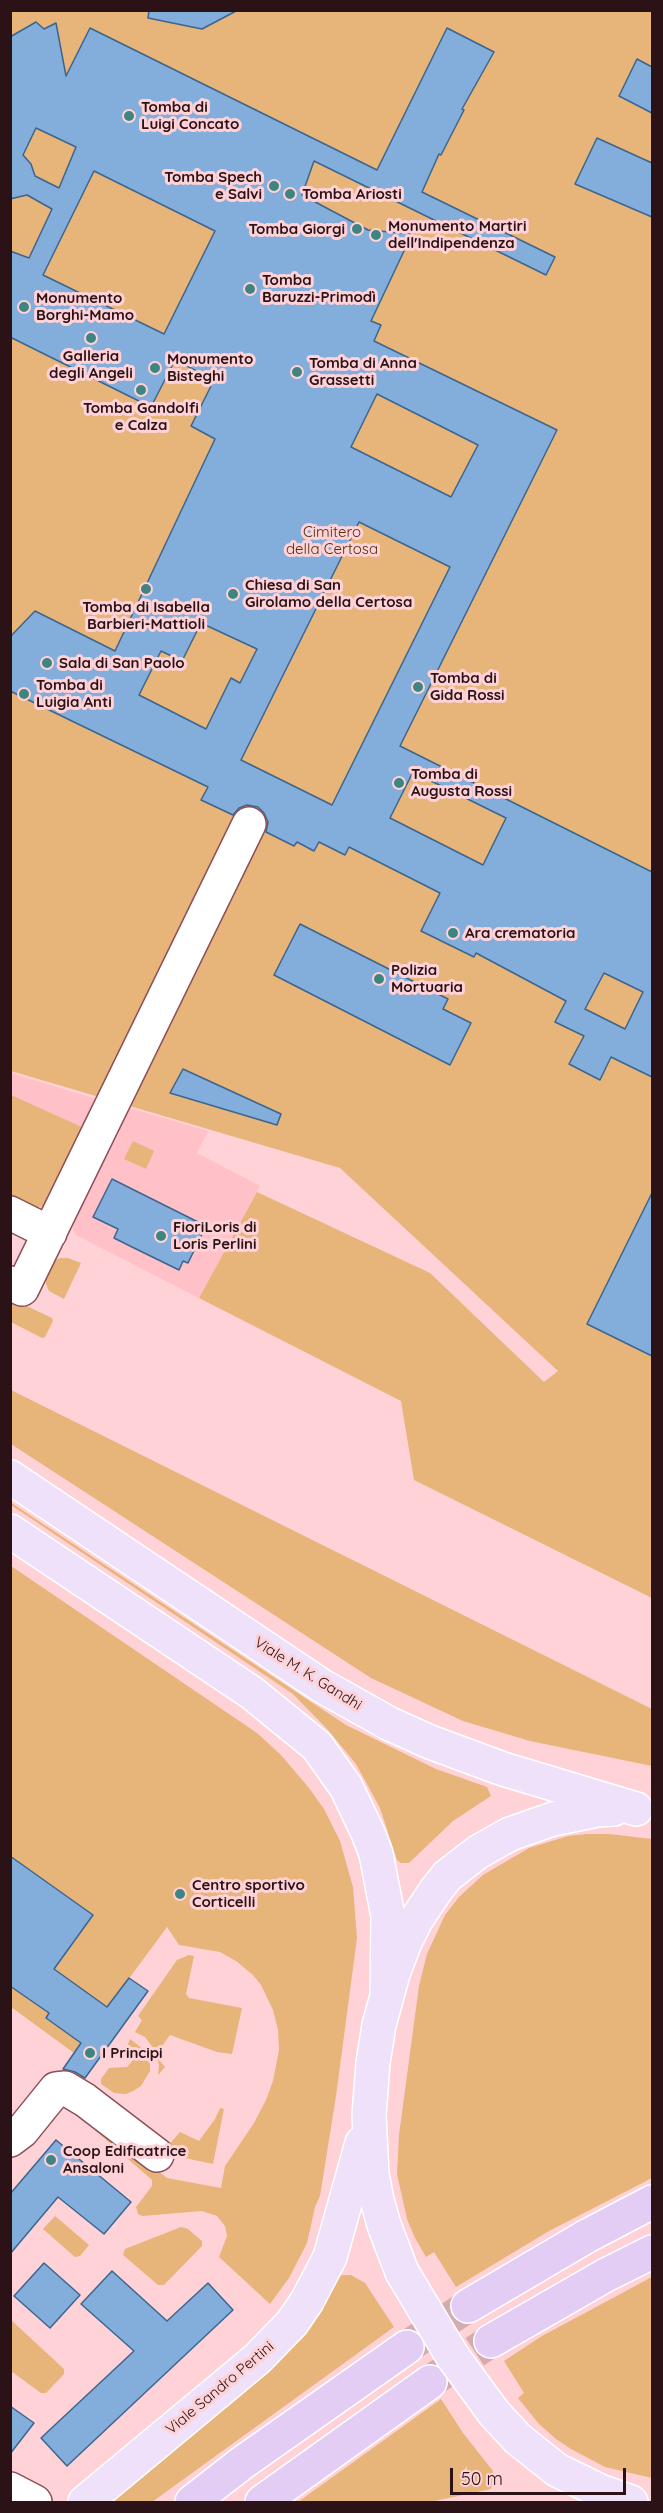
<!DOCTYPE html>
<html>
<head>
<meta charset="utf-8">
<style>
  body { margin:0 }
  #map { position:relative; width:663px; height:2513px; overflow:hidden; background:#fed2d7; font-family:Quicksand,sans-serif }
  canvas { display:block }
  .frame { position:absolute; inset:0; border:12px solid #2a1216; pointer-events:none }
  .scale { position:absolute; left:450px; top:2468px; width:176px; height:27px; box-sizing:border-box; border:3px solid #2a1216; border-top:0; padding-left:8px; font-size:18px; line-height:21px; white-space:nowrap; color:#2a1216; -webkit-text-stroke:4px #fed2d7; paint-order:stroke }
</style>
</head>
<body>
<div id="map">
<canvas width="663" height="2513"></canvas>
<div class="frame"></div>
<div class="scale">50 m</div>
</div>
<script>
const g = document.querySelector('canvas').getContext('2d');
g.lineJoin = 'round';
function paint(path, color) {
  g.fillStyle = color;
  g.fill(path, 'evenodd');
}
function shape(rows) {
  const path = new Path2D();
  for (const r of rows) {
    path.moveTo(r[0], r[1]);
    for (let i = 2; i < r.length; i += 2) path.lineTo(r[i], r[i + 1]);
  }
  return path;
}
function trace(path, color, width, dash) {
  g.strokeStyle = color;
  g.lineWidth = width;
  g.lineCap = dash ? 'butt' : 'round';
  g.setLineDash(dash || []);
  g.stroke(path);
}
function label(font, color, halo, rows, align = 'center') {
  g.font = font + ' Quicksand,sans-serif';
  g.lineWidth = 6;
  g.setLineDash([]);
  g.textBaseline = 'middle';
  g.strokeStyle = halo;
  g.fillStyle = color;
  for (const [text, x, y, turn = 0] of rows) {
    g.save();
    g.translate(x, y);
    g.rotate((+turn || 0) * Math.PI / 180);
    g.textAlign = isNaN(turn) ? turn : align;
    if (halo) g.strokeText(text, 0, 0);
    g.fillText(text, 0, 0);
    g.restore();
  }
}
const built = shape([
  [10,1073,107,1102,45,1214,11,1202],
  [129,1108,208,1131,197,1153,260,1186,199,1298,76,1235,73,1230,74,1217]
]);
const green = shape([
  [10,11,652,11,652,1598,414,1480,401,1401,199,1298,257,1192,430,1273,544,1382,558,1371,340,1168,11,1071],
  [11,1095,84,1128,49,1202,43,1206,35,1208,11,1198],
  [133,1141,154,1151,146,1169,124,1159],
  [60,1258,68,1258,81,1263,64,1299,49,1291,46,1284,45,1275,53,1261],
  [10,1298,52,1318,53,1321,45,1337,42,1338,11,1322],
  [11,1390,652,1709,652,1766,530,1741,463,1721,371,1678,11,1444],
  [10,1502,346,1725,436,1769,487,1787,491,1796,453,1821,409,1863,401,1863,397,1860,380,1808,356,1764,328,1730,293,1694,11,1505],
  [11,1566,257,1733,281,1755,309,1788,324,1809,340,1841,353,1887,357,1938,336,2096,320,2196,315,2207,307,2243,289,2278,270,2304,219,2257,227,2236,225,2226,217,2216,202,2211,142,2216,138,2214,136,2207,152,2186,152,2180,88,2124,93,2121,167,2178,221,2188,225,2166,254,2123,266,2100,273,2081,279,2050,278,2030,273,2010,261,1985,253,1975,236,1961,220,1952,179,1945,167,1927,74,2053,11,2007],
  [587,1834,609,1834,652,1839,652,2178,549,2231,456,2287,434,2252,426,2257,415,2238,407,2219,397,2174,399,2135,419,1986,427,1954,445,1915,459,1897,483,1875,529,1848,568,1836],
  [189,1955,194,1956,186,1994,189,1998,242,2008,232,2054,217,2052,170,2035,157,2053,159,2060,165,2067,158,2075,159,2065,154,2049,145,2037,135,2032,142,2020,138,2016,177,1960],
  [130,2039,146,2051,150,2063,150,2071,141,2086,133,2091,126,2094,114,2093,101,2084,101,2079,109,2068,127,2067,134,2059,128,2044],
  [220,2108,224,2109,213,2164,180,2157,167,2147,180,2132,199,2141,215,2119],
  [55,2216,89,2245,80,2256,75,2257,43,2229],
  [181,2227,188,2229,202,2241,202,2246,164,2285,158,2285,123,2255,125,2249],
  [342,2275,351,2275,365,2283,394,2327,152,2502,111,2502,315,2318,338,2278],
  [652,2277,652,2478,605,2467,571,2449,556,2439,539,2424,518,2398,524,2393,504,2361,542,2336],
  [11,2320,64,2369,64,2374,46,2393,41,2393,11,2371],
  [441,2399,463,2433,493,2471,491,2489,430,2502,298,2502]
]);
const building = shape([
  [149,10,238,10,202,29,148,18,149,10],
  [36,22,44,29,56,23,66,76,90,28,377,170,447,28,494,52,462,109,464,110,441,155,439,154,422,192,555,257,546,275,314,161,302,195,368,230,412,234,371,321,381,325,374,341,557,430,400,746,652,872,652,1077,611,1057,600,1080,569,1064,584,1036,555,1022,566,1001,476,953,474,957,421,931,440,893,349,847,345,855,319,842,314,851,297,842,294,846,266,832,268,822,264,813,258,807,247,805,239,808,233,815,201,800,208,787,10,691,10,637,35,611,115,651,215,439,191,426,214,380,175,360,151,407,10,337,10,251,29,258,52,209,27,195,10,199,10,37,36,22],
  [36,128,76,147,59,188,35,176,31,164,23,155,36,128],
  [94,171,215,231,164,334,43,275,94,171],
  [377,394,478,445,451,497,351,447,377,394],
  [359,522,450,567,332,805,241,760,359,522],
  [201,623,257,649,240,683,231,678,206,729,139,695,161,651,182,661,201,623],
  [413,772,506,818,483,865,390,818,413,772],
  [604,973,643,992,625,1029,585,1009,604,973],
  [637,59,652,67,652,113,619,96,637,59],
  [597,138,652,163,652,217,575,184,597,138],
  [300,924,448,999,443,1009,471,1023,450,1065,274,975,300,924],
  [183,1069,281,1114,277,1125,170,1093,183,1069],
  [112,1179,206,1226,188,1263,183,1261,179,1270,132,1247,114,1238,118,1229,93,1217,112,1179],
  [652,1193,652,1356,587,1324,652,1193],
  [10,1856,93,1915,54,1969,107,2007,129,1978,148,1991,85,2078,75,2072,63,2069,81,2043,46,2018,49,2013,10,1986,10,1856],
  [56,2140,131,2202,104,2234,58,2197,10,2254,10,2194,56,2140],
  [44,2263,80,2295,50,2328,14,2296,44,2263],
  [112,2271,167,2321,208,2283,233,2310,67,2466,41,2438,134,2351,81,2304,112,2271],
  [10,2406,34,2423,10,2454,10,2406]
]);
const highwayTunnel = shape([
  [407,2347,468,2306],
  [434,2379,491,2341]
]);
const minor = shape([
  [10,1213,50,1233],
  [10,1283,22,1289,249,824],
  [10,2140,22,2131,56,2089,65,2088,85,2100,157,2155],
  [10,2489,35,2502]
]);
const major = shape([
  [10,1477,322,1686,390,1724,430,1742,503,1769,636,1809],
  [10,1531,252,1693,317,1746,346,1787,368,1833,376,1854,388,1916,387,1996],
  [402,2272,384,2225,377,2200,372,2174,369,2115,373,2063,379,2025,393,1974,405,1942,416,1920,436,1890,447,1876,478,1852,510,1834,553,1819,597,1810,614,1809],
  [494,2413,518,2439,557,2470,600,2491,631,2502],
  [85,2502,257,2359,292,2323,307,2301,330,2257,362,2143]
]);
const highway = shape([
  [468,2306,587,2236,652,2202],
  [491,2341,606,2275,652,2252],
  [192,2502,242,2463,407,2347],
  [262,2502,430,2382]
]);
const majorBridge = shape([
  [402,2272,453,2357,494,2413]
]);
const markers = [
  [129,116,6,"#3e8581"],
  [274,186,6,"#3e8581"],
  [290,194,6,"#3e8581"],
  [357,229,6,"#3e8581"],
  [376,235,6,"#3e8581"],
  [250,289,6,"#3e8581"],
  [24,307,6,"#3e8581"],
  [91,338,6,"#3e8581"],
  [155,368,6,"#3e8581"],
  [297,372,6,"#3e8581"],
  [141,390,6,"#3e8581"],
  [146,589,6,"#3e8581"],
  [233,594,6,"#3e8581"],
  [47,663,6,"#3e8581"],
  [418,687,6,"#3e8581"],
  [24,694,6,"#3e8581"],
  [399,783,6,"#3e8581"],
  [453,933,6,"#3e8581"],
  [379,979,6,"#3e8581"],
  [161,1236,6,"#3e8581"],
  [180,1894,6,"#3e8581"],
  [90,2053,6,"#3e8581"],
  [51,2160,6,"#3e8581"]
];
const poiNames = [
  ["Tomba di",141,107],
  ["Luigi Concato",141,124],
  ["Tomba Spech",262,177,"right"],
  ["e Salvi",262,194,"right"],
  ["Tomba Ariosti",302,194],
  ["Monumento Martiri",388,226],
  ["dell'Indipendenza",388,243],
  ["Tomba Giorgi",345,229,"right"],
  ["Tomba",262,280],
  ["Baruzzi-Primodì",262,297],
  ["Monumento",36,298],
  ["Borghi-Mamo",36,315],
  ["Galleria",91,356,"center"],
  ["degli Angeli",91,373,"center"],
  ["Monumento",167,359],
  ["Bisteghi",167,376],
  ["Tomba di Anna",309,363],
  ["Grassetti",309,380],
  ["Tomba Gandolfi",141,408,"center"],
  ["e Calza",141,425,"center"],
  ["Chiesa di San",245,585],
  ["Girolamo della Certosa",245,602],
  ["Tomba di Isabella",146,607,"center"],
  ["Barbieri-Mattioli",146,624,"center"],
  ["Sala di San Paolo",59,663],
  ["Tomba di",430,678],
  ["Gida Rossi",430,695],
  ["Tomba di",36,685],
  ["Luigia Anti",36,702],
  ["Tomba di",411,774],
  ["Augusta Rossi",411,791],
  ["Ara crematoria",465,933],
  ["Polizia",391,970],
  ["Mortuaria",391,987],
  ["FioriLoris di",173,1227],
  ["Loris Perlini",173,1244],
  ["Centro sportivo",192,1885],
  ["Corticelli",192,1902],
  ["I Principi",102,2053],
  ["Coop Edificatrice",63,2151],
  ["Ansaloni",63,2168]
];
const parkNames = [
  ["Cimitero",332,532],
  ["della Certosa",332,549]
];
const streetNames = [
  ["Viale M. K. Gandhi",308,1674,32],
  ["Viale Sandro Pertini",220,2388,-40]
];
paint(built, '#ffc0c8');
paint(green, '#e7b479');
paint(building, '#83aedc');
trace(building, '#3c658e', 1.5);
trace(highwayTunnel, '#d4acb0', 33, [33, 16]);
trace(minor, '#8c5059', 36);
trace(major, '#fff', 36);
trace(highway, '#fff', 36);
trace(minor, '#fff', 33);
trace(major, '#eee1f9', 33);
trace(highway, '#e3cdf5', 33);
trace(majorBridge, '#fff', 36, []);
trace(majorBridge, '#eee1f9', 33);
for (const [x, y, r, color] of markers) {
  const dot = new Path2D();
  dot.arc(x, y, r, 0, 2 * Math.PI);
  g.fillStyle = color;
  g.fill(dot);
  trace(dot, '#fed2d7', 2);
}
label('bold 15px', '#2a1216', '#fed2d7', poiNames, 'left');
label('15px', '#4c310d', '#fed2d7', parkNames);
label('15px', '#2a1216', '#fed2d7', streetNames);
</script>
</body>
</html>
